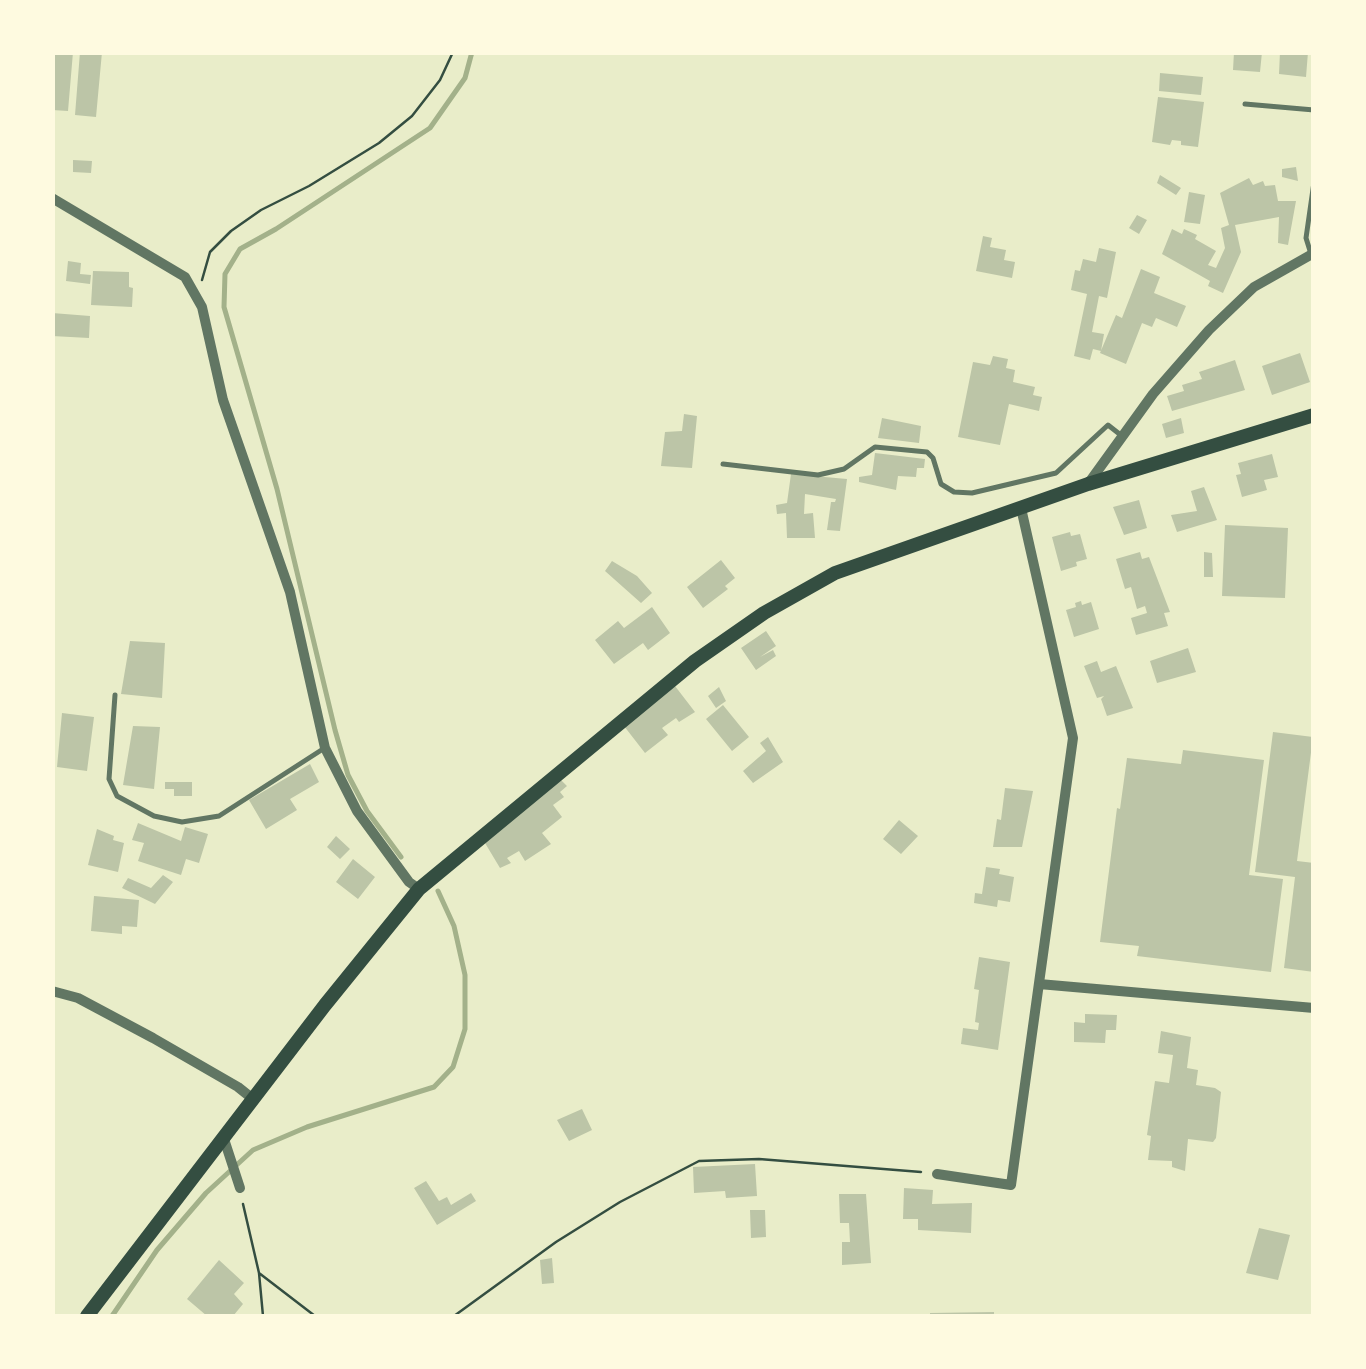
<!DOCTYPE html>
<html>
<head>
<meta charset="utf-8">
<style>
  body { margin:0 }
  #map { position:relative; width:1366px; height:1369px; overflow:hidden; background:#e9edc9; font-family:Lato,sans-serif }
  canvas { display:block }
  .frame { position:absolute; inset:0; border:55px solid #fefae0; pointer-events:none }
</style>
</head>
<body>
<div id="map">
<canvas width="1366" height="1369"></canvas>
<div class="frame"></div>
</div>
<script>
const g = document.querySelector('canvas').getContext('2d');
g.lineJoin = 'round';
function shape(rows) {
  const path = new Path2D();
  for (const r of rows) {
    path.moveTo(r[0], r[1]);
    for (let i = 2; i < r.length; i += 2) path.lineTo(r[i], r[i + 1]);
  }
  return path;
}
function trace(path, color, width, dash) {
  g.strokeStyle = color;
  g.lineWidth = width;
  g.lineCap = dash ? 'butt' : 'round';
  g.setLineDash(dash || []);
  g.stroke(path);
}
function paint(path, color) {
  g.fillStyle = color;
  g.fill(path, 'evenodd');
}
const stream = shape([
  [401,857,367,811,348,775,335,730,277,489,224,307,225,274,240,249,276,229,430,128,465,78,472,52],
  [112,1316,157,1250,206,1193,253,1150,307,1127,434,1087,453,1067,465,1029,465,975,454,926,438,891]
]);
const building = shape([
  [53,52,73,52,68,111,52,110],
  [80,52,102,52,96,117,75,115],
  [1234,52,1262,52,1260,72,1233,70],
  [1280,52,1308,52,1306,77,1279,74],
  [1160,73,1203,77,1201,95,1159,91],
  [1158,97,1204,102,1198,147,1181,145,1181,141,1172,140,1170,145,1152,142],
  [73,160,92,161,91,173,73,172],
  [1296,167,1298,181,1282,177,1282,169],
  [1160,175,1181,188,1176,195,1157,183],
  [1249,178,1253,185,1263,181,1265,186,1275,185,1278,201,1296,201,1288,245,1278,243,1279,217,1235,225,1241,252,1223,293,1208,286,1210,281,1162,254,1172,229,1182,234,1184,229,1197,235,1195,239,1216,251,1208,265,1216,268,1225,248,1221,228,1229,225,1220,193],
  [1189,192,1205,195,1200,224,1184,222],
  [1137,215,1147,220,1139,234,1129,228],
  [983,236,992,238,990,247,1006,250,1004,260,1015,262,1012,278,976,271],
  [1099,248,1116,252,1107,298,1099,296,1092,332,1104,334,1101,351,1093,349,1090,360,1074,356,1087,294,1071,290,1075,270,1080,271,1083,259,1096,262],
  [68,261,81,263,80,274,91,275,90,284,66,281],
  [1141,269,1160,277,1154,293,1186,306,1177,327,1156,318,1152,327,1142,323,1126,364,1100,353,1116,315,1122,318],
  [93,271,129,272,129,287,133,288,132,307,91,305],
  [52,313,90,316,89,338,52,336],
  [1300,353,1310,382,1272,395,1262,366],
  [993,356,1008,359,1006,368,1015,370,1013,382,1035,387,1033,395,1042,397,1039,411,1009,404,1000,445,958,437,973,362,990,365],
  [1235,360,1245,390,1172,411,1167,396,1184,391,1182,385,1202,379,1199,372],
  [684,414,697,416,692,468,661,466,665,432,682,431],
  [882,418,921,426,919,443,878,438],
  [1181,418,1184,433,1166,438,1162,424],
  [875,453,925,459,924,468,917,468,916,477,898,476,896,490,859,482,859,477,872,475],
  [1272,454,1278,477,1264,480,1267,490,1242,497,1236,475,1241,474,1238,463],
  [791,474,847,479,840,531,827,530,831,502,835,502,836,499,805,494,804,514,813,513,815,538,787,538,786,513,777,514,776,505,787,503],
  [1204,487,1217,520,1177,532,1171,515,1197,511,1191,491],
  [1139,500,1147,528,1124,535,1113,507],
  [1225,525,1288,528,1285,598,1222,596],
  [1070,532,1071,536,1080,534,1087,559,1076,562,1077,566,1061,571,1052,537],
  [1140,552,1142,559,1149,557,1170,612,1164,613,1168,626,1136,635,1131,618,1147,613,1145,606,1137,609,1131,587,1125,589,1116,559],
  [1204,552,1212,553,1213,577,1204,577],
  [721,560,735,578,725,586,728,589,703,608,687,587],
  [612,561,637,576,652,593,641,603,605,571],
  [1081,601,1082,605,1091,602,1099,629,1074,637,1066,610,1076,607,1075,603],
  [652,607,670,633,648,650,643,643,614,664,595,640,618,621,624,628],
  [766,631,776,646,760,657,773,650,776,656,756,670,741,648],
  [130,641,165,643,162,698,121,694],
  [1188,648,1196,672,1157,683,1150,661],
  [1097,661,1101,672,1116,666,1133,708,1107,716,1101,699,1104,696,1097,698,1084,666],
  [675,686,695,712,679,722,676,718,662,728,668,735,645,753,624,726],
  [719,687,726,701,716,708,708,696],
  [723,705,749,737,732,751,706,719],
  [62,713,94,717,87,771,57,767],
  [133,726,160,727,154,789,123,785],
  [1273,732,1313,737,1297,861,1314,863,1314,972,1284,968,1295,877,1255,872],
  [768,737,783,762,753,783,743,771,766,751,760,743],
  [1183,750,1264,760,1249,875,1283,879,1271,972,1137,956,1139,946,1100,942,1117,808,1120,809,1127,758,1181,764],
  [310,764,319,782,290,799,297,810,266,829,249,800],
  [560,779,567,786,560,792,564,797,553,805,562,817,542,833,551,844,525,861,519,851,507,858,511,863,500,868,482,838],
  [165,782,192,782,192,796,174,796,174,789,165,789],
  [1005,788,1033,791,1022,847,993,847,997,819,1001,820],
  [899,820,918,836,901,854,883,839],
  [138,823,181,841,185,827,208,834,199,863,186,859,181,875,138,861,144,843,132,840],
  [97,829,114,836,113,840,124,843,118,872,88,865],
  [336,836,350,849,340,859,327,847],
  [353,859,375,877,358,899,336,882],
  [986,867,1000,869,999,874,1014,877,1010,902,998,900,997,907,974,903,975,893,982,894],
  [163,875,173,882,155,904,122,888,128,878,151,888],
  [94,896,139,900,137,927,122,926,122,934,91,931],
  [979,957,1010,962,998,1050,961,1044,963,1028,978,1030,979,1023,975,1022,979,990,974,989],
  [1085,1014,1117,1015,1116,1030,1106,1030,1105,1043,1074,1042,1074,1022,1085,1023],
  [1161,1031,1191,1037,1187,1068,1198,1070,1196,1085,1215,1088,1221,1092,1216,1138,1213,1142,1188,1139,1185,1171,1172,1167,1172,1161,1148,1160,1151,1136,1147,1135,1155,1081,1169,1083,1173,1055,1158,1053],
  [582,1109,592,1130,569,1141,557,1120],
  [755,1164,757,1196,726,1198,725,1191,694,1193,693,1167],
  [426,1181,439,1201,447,1197,451,1205,471,1193,476,1201,437,1225,414,1188],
  [904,1188,933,1190,932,1204,972,1203,971,1233,918,1230,918,1219,903,1219],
  [839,1194,866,1194,871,1263,842,1265,842,1242,850,1242,849,1223,840,1223],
  [750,1210,765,1210,766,1237,751,1238],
  [1259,1228,1290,1235,1278,1280,1246,1273],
  [552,1258,554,1283,542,1284,540,1260],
  [219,1260,244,1283,234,1294,243,1304,233,1316,207,1316,187,1299],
  [994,1312,994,1316,930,1316,930,1313]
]);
const path = shape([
  [202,280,210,252,231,231,261,210,309,186,379,143,412,116,440,80,453,52],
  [243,1204,259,1273,315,1316],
  [259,1273,263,1316],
  [454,1316,556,1242,620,1202,699,1161,759,1159,921,1172]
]);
const service = shape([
  [1245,104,1314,110],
  [1311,254,1306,238,1314,182],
  [723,464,818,475,844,469,875,447,927,452,933,458,941,484,954,492,972,493,1056,473,1108,425,1122,436],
  [115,695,109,779,117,796,154,816,182,822,219,816,323,749]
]);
const minor = shape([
  [52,198,185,277,202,307,223,400,290,592,325,748,357,811,409,882,419,889],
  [1088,484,1153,394,1209,330,1254,287,1314,253],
  [1039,984,1314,1008],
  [52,991,78,998,153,1038,238,1087,253,1099],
  [224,1139,240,1188],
  [937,1174,1011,1185,1073,738,1021,508]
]);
const secondary = shape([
  [87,1316,325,1005,419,889,695,661,764,613,835,573,1088,484,1314,415]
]);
trace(stream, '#a3b18a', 5);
paint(building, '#bcc5a7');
trace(path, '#344e41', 2.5);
trace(service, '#617663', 5);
trace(minor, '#617663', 10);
trace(secondary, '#344e41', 14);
</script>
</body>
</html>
